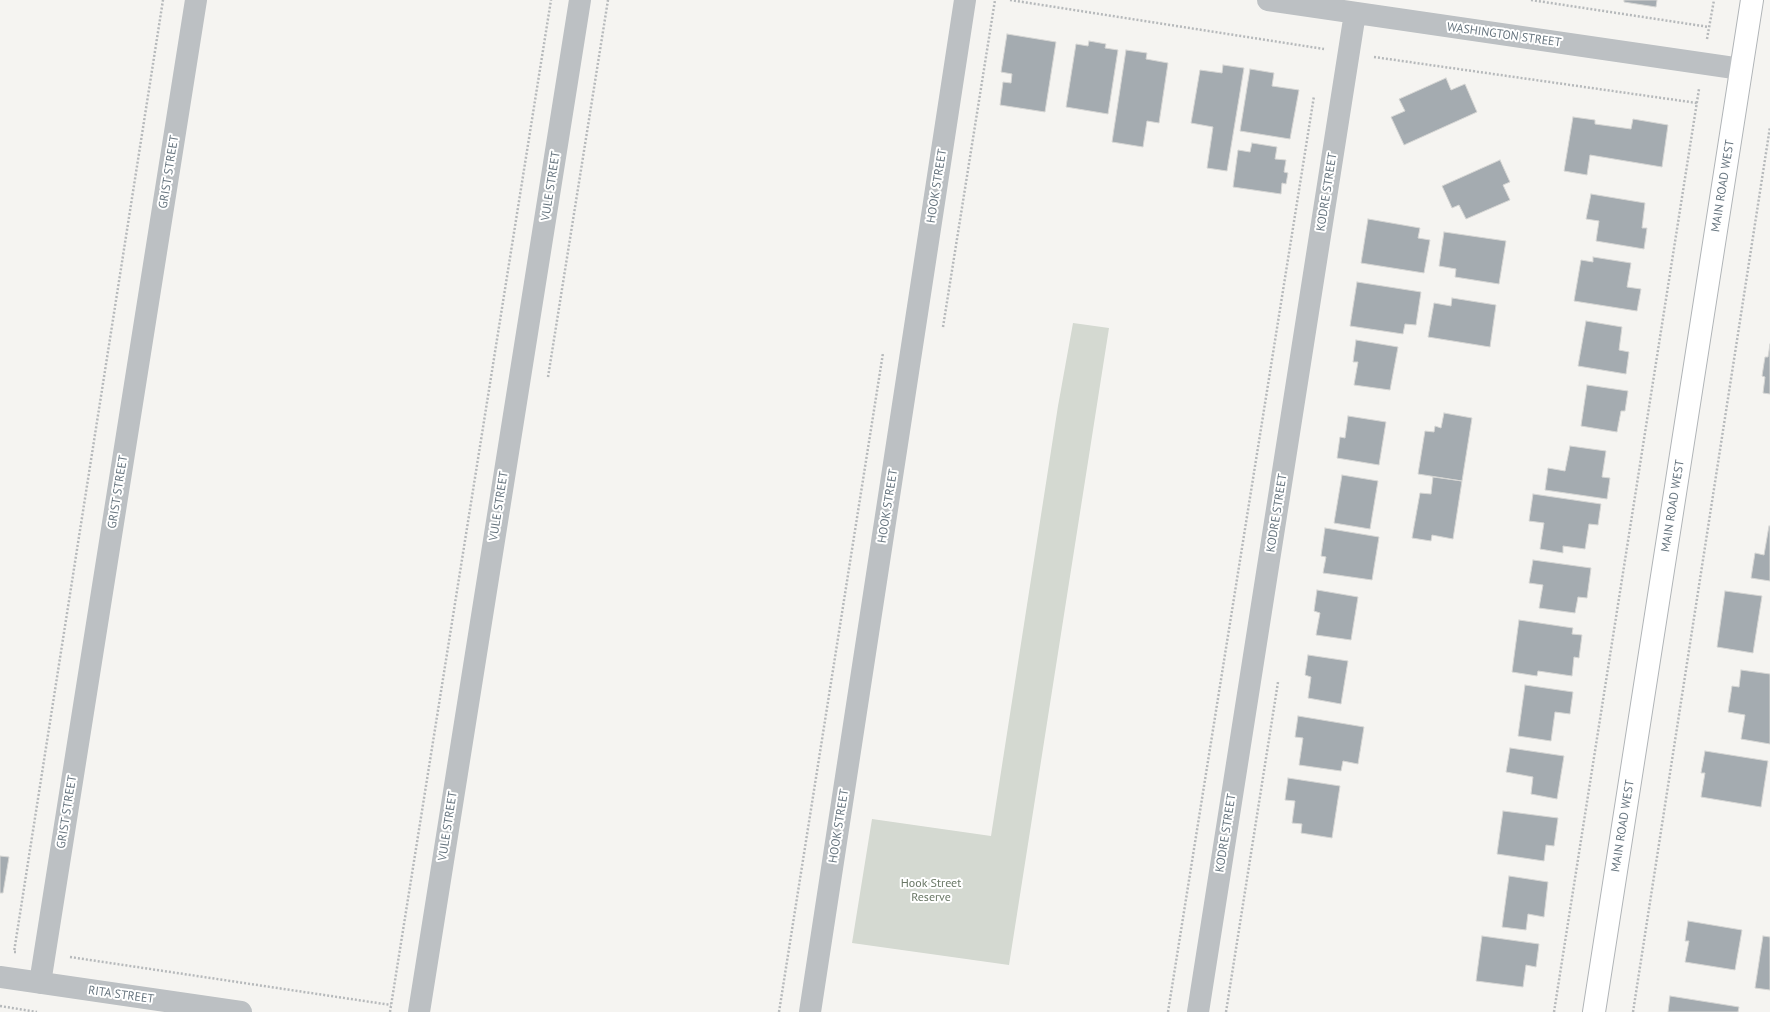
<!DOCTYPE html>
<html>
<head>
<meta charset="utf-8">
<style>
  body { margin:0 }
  canvas { display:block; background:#f5f4f1 }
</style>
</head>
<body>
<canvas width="1770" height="1012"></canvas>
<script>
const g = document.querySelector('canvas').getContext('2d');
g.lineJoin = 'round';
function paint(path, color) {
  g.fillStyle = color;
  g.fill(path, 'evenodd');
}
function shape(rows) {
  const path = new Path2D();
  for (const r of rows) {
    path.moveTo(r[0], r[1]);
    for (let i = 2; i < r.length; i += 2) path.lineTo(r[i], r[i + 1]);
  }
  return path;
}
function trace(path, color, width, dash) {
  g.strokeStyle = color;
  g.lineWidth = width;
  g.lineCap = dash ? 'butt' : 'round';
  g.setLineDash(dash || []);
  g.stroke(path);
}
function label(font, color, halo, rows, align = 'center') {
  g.font = font + ' "PT Sans",sans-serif';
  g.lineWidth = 4;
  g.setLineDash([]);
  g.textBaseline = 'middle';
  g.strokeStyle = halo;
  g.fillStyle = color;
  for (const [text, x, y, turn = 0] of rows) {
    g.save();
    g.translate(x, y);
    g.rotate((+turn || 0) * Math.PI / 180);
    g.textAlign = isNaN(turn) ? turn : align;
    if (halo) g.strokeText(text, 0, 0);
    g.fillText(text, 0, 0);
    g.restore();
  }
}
const green = shape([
  [1073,323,1109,328,1009,965,852,943,872,819,991,836,1058,406]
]);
const building = shape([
  [1624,0,1657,0,1656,7,1624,2,1624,0],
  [1007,34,1056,42,1045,112,1000,105,1003,82,1011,83,1012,74,1001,72,1007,34],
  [1089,41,1106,44,1105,48,1118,50,1108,114,1066,107,1076,44,1088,46,1089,41],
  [1126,50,1147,53,1146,59,1168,63,1159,123,1147,121,1143,147,1112,142,1126,50],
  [1223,65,1244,68,1227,171,1207,168,1213,127,1191,123,1200,70,1222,73,1223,65],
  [1250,69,1274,73,1272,86,1299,90,1290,139,1240,131,1250,69],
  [1446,78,1451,90,1465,84,1477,112,1404,145,1391,117,1405,111,1399,99,1446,78],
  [1573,117,1595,120,1595,124,1631,129,1633,119,1668,125,1662,167,1590,155,1587,175,1564,171,1573,117],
  [1252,143,1277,147,1275,159,1286,160,1284,172,1288,173,1286,184,1282,183,1281,194,1233,187,1238,150,1250,152,1252,143],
  [1500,160,1510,182,1503,185,1510,200,1466,219,1459,205,1452,208,1442,186,1500,160],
  [1591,194,1645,203,1642,228,1647,228,1644,249,1596,241,1599,221,1586,219,1591,194],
  [1368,219,1420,228,1418,238,1430,240,1424,273,1361,263,1368,219],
  [1444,232,1506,241,1499,284,1455,277,1456,269,1439,266,1444,232],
  [1593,257,1631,263,1627,287,1641,289,1637,311,1574,301,1581,260,1593,262,1593,257],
  [1357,282,1421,292,1416,325,1405,324,1403,334,1350,326,1357,282],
  [1452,298,1496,305,1490,347,1428,337,1434,303,1451,306,1452,298],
  [1586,321,1622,327,1619,350,1629,352,1626,374,1578,366,1586,321],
  [1356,340,1398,347,1390,390,1354,385,1358,362,1353,362,1356,340],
  [1770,344,1770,394,1763,393,1765,377,1762,376,1765,357,1768,357,1770,344],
  [1587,385,1628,391,1625,411,1621,411,1617,432,1581,426,1587,385],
  [1444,413,1472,418,1462,481,1418,474,1425,431,1434,432,1435,426,1441,428,1444,413],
  [1348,416,1386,422,1379,465,1337,458,1340,437,1345,438,1348,416],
  [1570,446,1606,451,1602,477,1610,478,1607,499,1545,490,1548,468,1565,471,1570,446],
  [1342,475,1378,481,1370,529,1334,523,1342,475],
  [1433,477,1462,481,1453,539,1432,535,1431,541,1412,538,1420,493,1431,494,1433,477],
  [1533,494,1601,504,1598,525,1589,524,1585,549,1563,546,1563,553,1540,549,1544,523,1529,521,1533,494],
  [1769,526,1770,526,1770,581,1751,578,1755,553,1764,555,1769,526],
  [1325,528,1379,537,1372,580,1323,573,1326,557,1321,556,1325,528],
  [1533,560,1591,568,1587,598,1578,597,1575,613,1539,608,1543,585,1529,583,1533,560],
  [1317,590,1358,597,1351,640,1316,635,1320,613,1314,611,1317,590],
  [1725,591,1762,596,1753,653,1717,647,1725,591],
  [1519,620,1573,628,1572,634,1582,635,1579,658,1574,657,1572,676,1538,671,1537,676,1512,672,1519,620],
  [1308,655,1348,661,1341,704,1308,698,1311,677,1305,675,1308,655],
  [1741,670,1770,674,1770,744,1741,739,1745,715,1728,712,1732,686,1739,687,1741,670],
  [1525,685,1573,692,1570,714,1555,712,1551,741,1518,736,1525,685],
  [1298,716,1364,727,1358,764,1343,761,1341,771,1299,765,1303,738,1295,737,1298,716],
  [1510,748,1564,756,1557,799,1531,794,1533,777,1506,772,1510,748],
  [1705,751,1768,761,1761,807,1701,797,1705,773,1701,773,1705,751],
  [1288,778,1340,786,1332,838,1301,833,1302,824,1292,823,1295,801,1285,800,1288,778],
  [1503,811,1558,818,1554,846,1546,845,1544,861,1497,854,1503,811],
  [0,856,9,857,3,893,0,893,0,856],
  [1509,876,1548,882,1544,917,1528,914,1526,930,1502,927,1509,876],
  [1688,921,1742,930,1735,970,1685,962,1689,941,1685,941,1688,921],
  [1482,936,1539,944,1536,967,1526,965,1523,987,1476,981,1482,936],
  [1763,936,1770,937,1770,990,1755,988,1763,936],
  [1670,996,1739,1007,1738,1012,1668,1012,1670,996]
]);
const path = shape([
  [1010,0,1324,49],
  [1531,0,1709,27],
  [1707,39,1714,0],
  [1374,57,1697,103],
  [943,327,995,0],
  [548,377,608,0],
  [16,952,14,952,163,0],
  [70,957,391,1005],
  [0,1006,37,1012],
  [390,1012,551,0],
  [779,1012,883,353],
  [1168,1012,1314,96],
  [1226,1012,1278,682],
  [1554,1012,1699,89],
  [1633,1012,1770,127]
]);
const minor = shape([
  [1268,0,1741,69],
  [0,977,241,1012],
  [40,983,196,0],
  [419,1012,580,0],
  [810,1012,965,0],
  [1198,1012,1355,13]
]);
const major = shape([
  [1594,1012,1752,0]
]);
const streetNames = [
  ["WASHINGTON STREET",1504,35,8],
  ["GRIST STREET",169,172,-81],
  ["VULE STREET",551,186,-81],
  ["HOOK STREET",937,186,-81],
  ["MAIN ROAD WEST",1723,186,-81],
  ["KODRE STREET",1327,192,-81],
  ["GRIST STREET",118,492,-81],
  ["VULE STREET",499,506,-81],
  ["HOOK STREET",888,506,-81],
  ["MAIN ROAD WEST",1673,506,-81],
  ["KODRE STREET",1277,513,-81],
  ["GRIST STREET",67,812,-81],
  ["VULE STREET",448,826,-81],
  ["HOOK STREET",839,826,-81],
  ["MAIN ROAD WEST",1623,826,-81],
  ["KODRE STREET",1226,833,-81],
  ["RITA STREET",121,995,8]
];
const parkNames = [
  ["Hook Street",931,884],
  ["Reserve",931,898]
];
paint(green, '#d4d9d1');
paint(building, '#a4abb0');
trace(building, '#d6d6d4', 1);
trace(major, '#b0b4b7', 24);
trace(path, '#b6b9bb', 2.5, [2, 2]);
trace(minor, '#bcc0c3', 22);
trace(major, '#fff', 22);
label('12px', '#67757f', '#fff', streetNames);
label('12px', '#697765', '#fff', parkNames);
</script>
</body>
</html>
